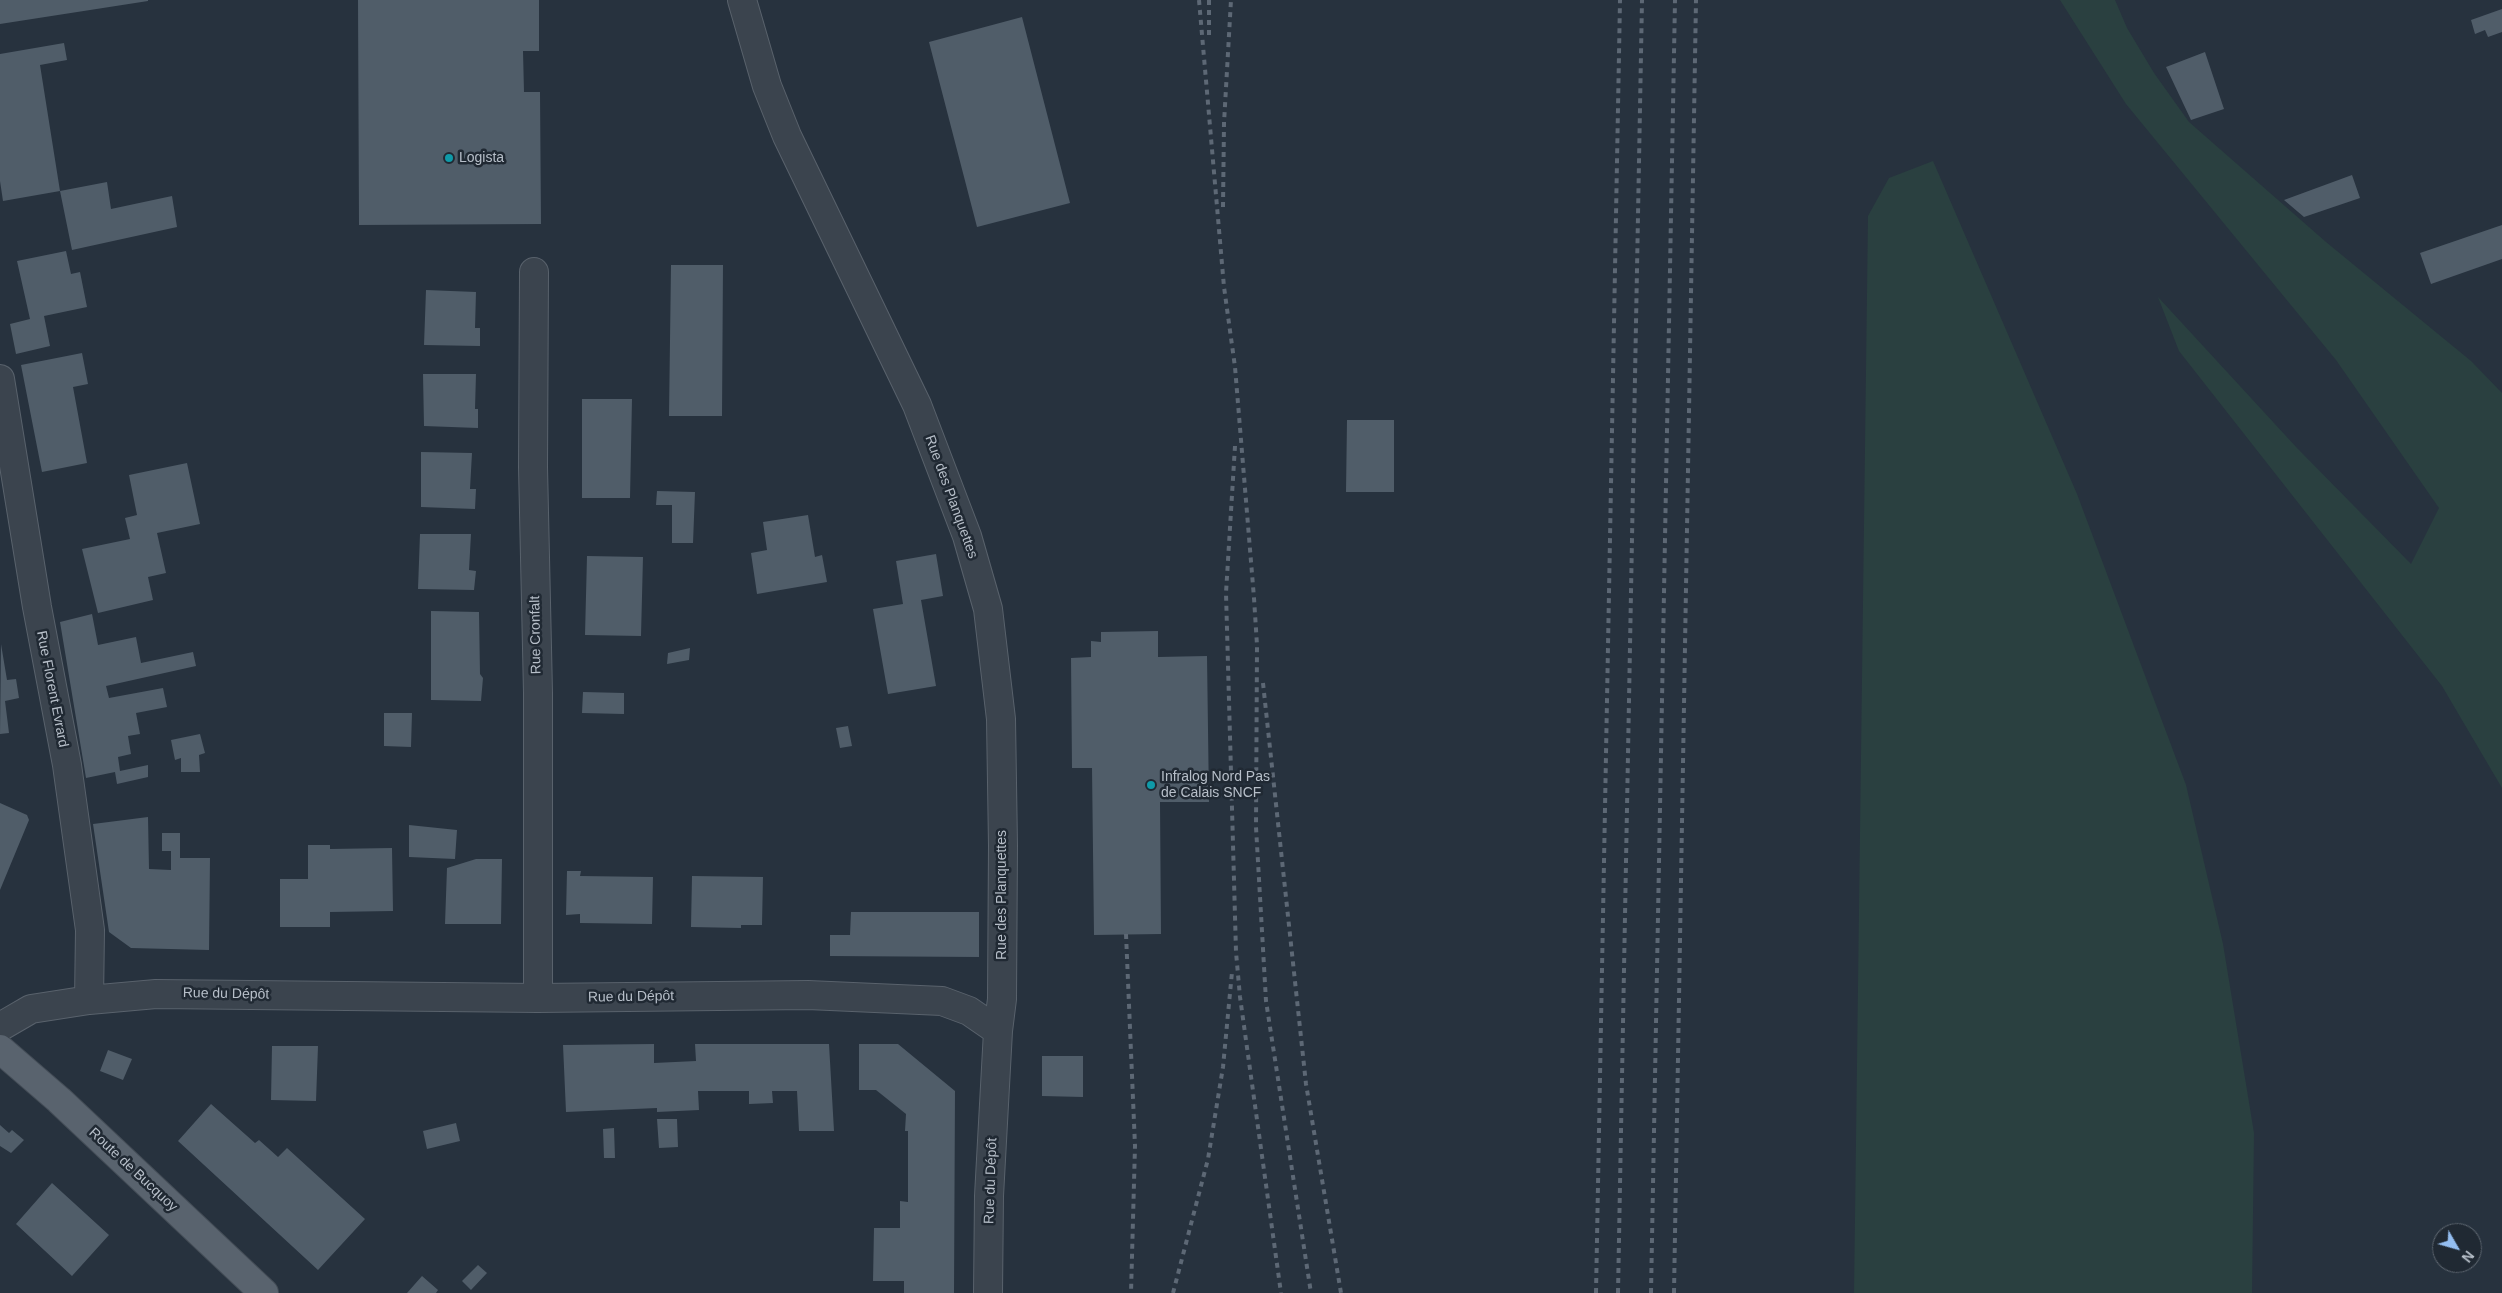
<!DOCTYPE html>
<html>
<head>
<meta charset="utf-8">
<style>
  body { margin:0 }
  #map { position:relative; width:2502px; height:1293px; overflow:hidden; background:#27323e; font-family:Arial,sans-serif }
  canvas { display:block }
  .north { position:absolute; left:2432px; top:1223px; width:50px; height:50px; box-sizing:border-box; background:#202933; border:1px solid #5c656f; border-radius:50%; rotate:128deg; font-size:14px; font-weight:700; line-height:20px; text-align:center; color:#b7bfc9 }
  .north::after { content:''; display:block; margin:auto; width:18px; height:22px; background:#94bef1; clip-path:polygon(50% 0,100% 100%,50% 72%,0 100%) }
</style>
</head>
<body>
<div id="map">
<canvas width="2502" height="1293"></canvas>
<div class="north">N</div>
</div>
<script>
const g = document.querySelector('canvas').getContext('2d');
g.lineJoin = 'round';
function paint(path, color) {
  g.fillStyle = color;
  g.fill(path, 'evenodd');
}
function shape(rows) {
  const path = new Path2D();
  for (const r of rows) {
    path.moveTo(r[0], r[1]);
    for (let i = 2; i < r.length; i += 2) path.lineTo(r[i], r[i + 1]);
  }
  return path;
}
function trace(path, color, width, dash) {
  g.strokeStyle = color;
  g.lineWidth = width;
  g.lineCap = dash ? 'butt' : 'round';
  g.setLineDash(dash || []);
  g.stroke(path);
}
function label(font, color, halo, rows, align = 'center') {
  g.font = font + ' Arial,sans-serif';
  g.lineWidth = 5;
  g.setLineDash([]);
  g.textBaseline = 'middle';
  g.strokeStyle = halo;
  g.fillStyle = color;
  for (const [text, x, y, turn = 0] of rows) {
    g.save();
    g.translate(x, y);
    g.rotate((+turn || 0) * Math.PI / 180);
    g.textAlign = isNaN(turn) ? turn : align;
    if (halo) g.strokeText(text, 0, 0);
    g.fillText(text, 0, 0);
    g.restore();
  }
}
const green = shape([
  [2060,0,2115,0,2127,28,2154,73,2189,122,2326,242,2471,361,2502,393,2502,788,2442,686,2179,351,2158,297,2297,448,2411,564,2439,508,2336,360,2126,104],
  [1933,161,2077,494,2186,785,2223,944,2254,1133,2252,1293,1854,1293,1868,216,1889,178]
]);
const building = shape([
  [0,0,148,0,148,1,0,24],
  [358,0,539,0,539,51,523,51,524,92,540,92,541,224,359,225],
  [2502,9,2502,32,2488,37,2485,30,2475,34,2471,20],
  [1022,17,1070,203,977,227,929,42],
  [64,43,67,60,40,65,60,191,3,201,0,181,0,54],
  [2205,52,2224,109,2191,120,2166,67],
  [2352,175,2360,198,2304,217,2284,200],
  [107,182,111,209,172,196,177,227,72,250,60,191],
  [2502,225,2502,259,2431,284,2420,253],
  [66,251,71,274,80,272,87,307,44,316,50,346,16,354,10,324,30,319,17,261],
  [671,265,723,265,722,416,669,416],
  [426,290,476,292,475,328,480,328,480,346,424,345],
  [82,353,88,384,73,387,87,463,42,472,21,365],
  [423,374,476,374,475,409,478,409,478,428,424,426],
  [582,399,632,399,630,498,582,498],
  [1347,420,1394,420,1394,492,1346,492],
  [421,452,472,453,470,489,476,489,475,509,421,507],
  [187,463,200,524,157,533,166,573,148,577,153,600,98,613,82,549,130,539,125,518,137,515,129,475],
  [657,491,695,492,693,543,672,543,672,505,656,505],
  [808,515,815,557,822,555,827,582,757,594,751,553,767,550,763,522],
  [420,534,471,534,469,570,476,571,474,590,418,589],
  [936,554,943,596,921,600,936,686,888,694,873,609,903,604,896,561],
  [587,556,643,557,641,636,585,635],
  [431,611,479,612,480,674,483,678,481,701,431,700],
  [92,614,98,645,136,637,141,663,193,652,196,666,106,686,109,698,163,688,167,707,136,713,140,734,128,736,131,754,118,757,120,771,148,765,148,777,117,784,115,772,86,778,60,622],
  [1158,631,1158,657,1207,656,1209,802,1160,802,1161,934,1094,935,1092,768,1072,768,1071,658,1091,657,1091,641,1101,642,1101,632],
  [1,644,7,680,16,679,19,698,5,701,9,733,0,734],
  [690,648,689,660,667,664,668,653],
  [583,692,624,693,624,714,582,713],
  [384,713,412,713,411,747,384,746],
  [848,726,852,746,840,748,836,728],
  [200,734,205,753,199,755,200,772,181,772,181,758,175,760,171,740],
  [0,803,27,815,29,820,0,890],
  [148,817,149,869,171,870,171,851,162,851,162,833,180,833,180,858,210,858,209,950,131,948,109,932,93,824],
  [409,825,457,830,455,859,409,857],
  [308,845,330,845,330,849,392,848,393,911,330,912,330,927,280,927,280,879,308,879],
  [476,859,502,859,501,924,445,924,447,868],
  [567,871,581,871,580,876,653,877,652,924,580,923,580,914,566,915],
  [692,876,763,877,762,925,741,925,741,928,691,927],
  [851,912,979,912,979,957,830,956,830,935,850,935],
  [654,1044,654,1063,696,1061,695,1044,829,1044,834,1131,799,1131,797,1091,772,1091,773,1103,749,1104,749,1091,698,1091,699,1110,657,1112,657,1108,566,1112,563,1045],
  [859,1044,898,1044,955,1091,954,1293,904,1293,904,1281,873,1281,874,1228,900,1228,900,1201,908,1202,908,1131,905,1131,906,1114,876,1090,859,1090],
  [272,1046,318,1046,316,1101,271,1100],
  [108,1050,132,1059,123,1080,100,1071],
  [1042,1056,1083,1056,1083,1097,1042,1096],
  [211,1104,255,1143,259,1140,278,1157,287,1148,365,1219,318,1270,178,1141],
  [657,1119,677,1119,678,1147,659,1148],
  [456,1123,460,1141,427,1149,423,1131],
  [0,1125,9,1133,12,1130,24,1140,11,1153,0,1146],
  [614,1128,615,1158,604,1158,603,1129],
  [52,1183,109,1235,72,1276,16,1224],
  [478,1265,487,1273,471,1290,462,1281],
  [422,1276,438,1290,436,1293,407,1293]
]);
const minor = shape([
  [742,0,767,86,787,136,917,405,967,536,988,609,1001,719,1003,846,1002,999,998,1031,989,1196,988,1293],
  [534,272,533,467,538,693,538,998],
  [0,379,37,607,67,765,90,930,89,1000],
  [0,1027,31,1009,89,1000,156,994,538,998,808,995,942,1001,969,1011,998,1031]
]);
const major = shape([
  [0,1049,59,1100,264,1293]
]);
const rail = shape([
  [1199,0,1224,287,1235,367,1254,598,1257,645,1256,827,1266,1001,1311,1293],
  [1209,0,1209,39],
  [1223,207,1224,123,1231,0],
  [1235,446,1226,593,1236,952,1240,997,1281,1293],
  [1263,683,1306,1084,1341,1293],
  [1126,934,1135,1146,1131,1293],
  [1173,1293,1208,1159,1223,1067,1232,972],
  [1596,1293,1620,0],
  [1618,1293,1642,0],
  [1651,1293,1675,0],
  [1674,1293,1696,0]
]);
const markers = [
  [449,158,5,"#0f9aa8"],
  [1151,785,5,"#0f9aa8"]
];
const poiNames = [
  ["Logista",459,158],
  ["Infralog Nord Pas",1161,777],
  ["de Calais SNCF",1161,793]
];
const streetNames = [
  ["Rue des Planquettes",951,497,70],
  ["Rue Cronfalt",536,635,-91],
  ["Rue Florent Evrard",52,689,79],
  ["Rue des Planquettes",1002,895,-90],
  ["Rue du Dépôt",226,994,1],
  ["Rue du Dépôt",631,997,-1],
  ["Route de Bucquoy",133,1170,43],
  ["Rue du Dépôt",991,1181,-88]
];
paint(green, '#2a4040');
paint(building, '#505d69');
trace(minor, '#59626c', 30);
trace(major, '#444d57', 30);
trace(minor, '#3b444e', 28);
trace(major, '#59636e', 28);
trace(rail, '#5d6875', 4, [5, 5]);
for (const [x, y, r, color] of markers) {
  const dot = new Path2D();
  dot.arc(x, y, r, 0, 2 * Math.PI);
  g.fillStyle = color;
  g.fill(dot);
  trace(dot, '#202933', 2);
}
label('14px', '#b7bfc9', '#202933', poiNames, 'left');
label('14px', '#b7bfc9', '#202933', streetNames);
</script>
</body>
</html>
